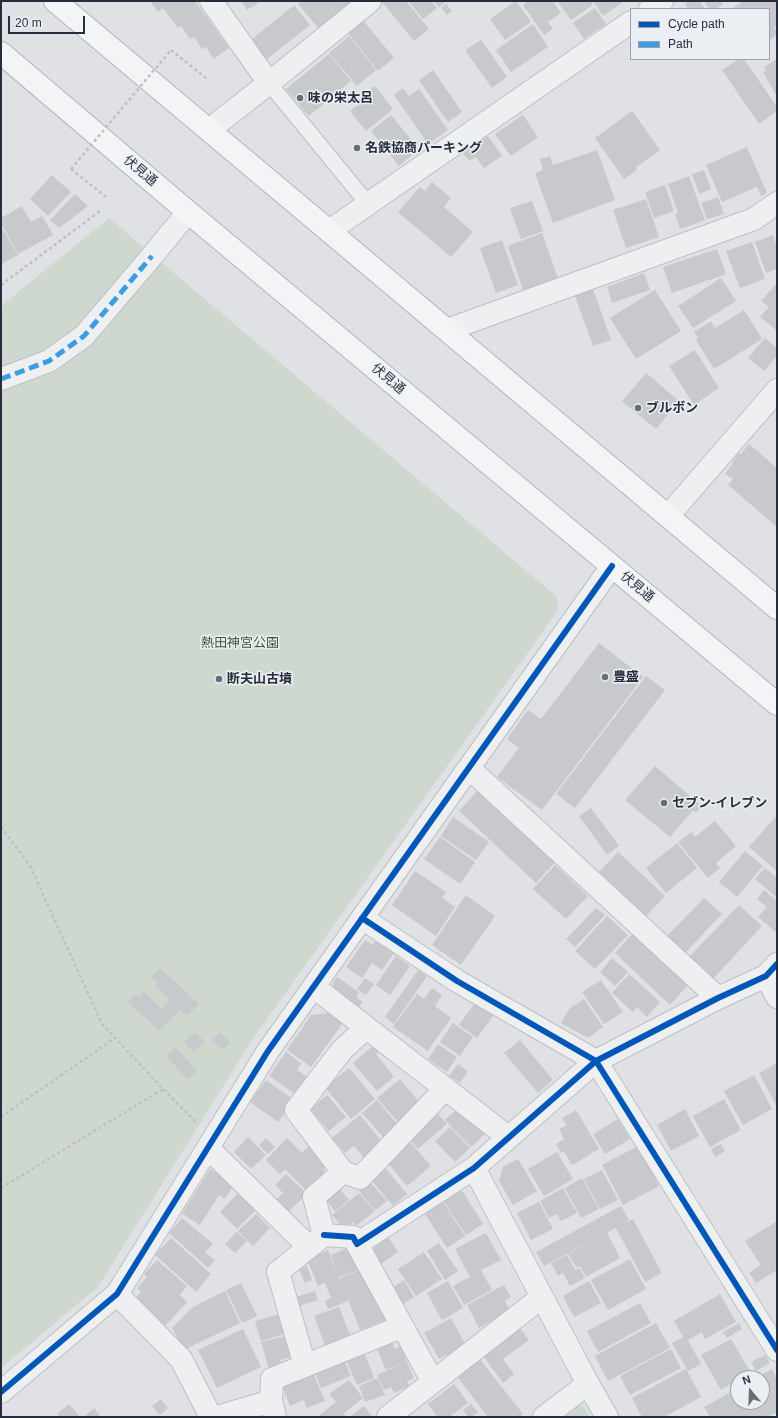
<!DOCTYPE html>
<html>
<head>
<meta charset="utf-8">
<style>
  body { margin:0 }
  #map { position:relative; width:778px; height:1418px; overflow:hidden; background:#dfe1e4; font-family:Arial,sans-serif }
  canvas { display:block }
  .frame { position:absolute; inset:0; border:2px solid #262e3d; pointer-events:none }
  .legend { position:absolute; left:630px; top:8px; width:140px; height:52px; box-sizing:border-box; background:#ebeff4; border:1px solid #9ca2ab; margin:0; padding:5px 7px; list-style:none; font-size:12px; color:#262e3d }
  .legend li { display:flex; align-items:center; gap:8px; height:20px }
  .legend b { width:20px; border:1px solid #9ca2ab }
  .north { position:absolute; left:730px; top:1370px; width:40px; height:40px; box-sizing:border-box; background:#ebeff4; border:1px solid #9ca2ab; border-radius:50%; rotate:341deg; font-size:11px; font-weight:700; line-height:16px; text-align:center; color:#262e3d }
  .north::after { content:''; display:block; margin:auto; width:14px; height:18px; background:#676d77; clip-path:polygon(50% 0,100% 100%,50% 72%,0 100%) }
  .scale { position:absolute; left:8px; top:16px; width:77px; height:18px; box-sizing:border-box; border:2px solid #262e3d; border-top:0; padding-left:5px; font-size:12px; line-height:14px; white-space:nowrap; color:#262e3d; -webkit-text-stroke:3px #ebeff4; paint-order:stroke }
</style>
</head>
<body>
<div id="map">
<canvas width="778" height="1418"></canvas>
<div class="frame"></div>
<ul class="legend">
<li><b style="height:5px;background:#0057b8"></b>Cycle path</li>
<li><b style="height:5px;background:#3c9de3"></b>Path</li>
</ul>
<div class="north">N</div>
<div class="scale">20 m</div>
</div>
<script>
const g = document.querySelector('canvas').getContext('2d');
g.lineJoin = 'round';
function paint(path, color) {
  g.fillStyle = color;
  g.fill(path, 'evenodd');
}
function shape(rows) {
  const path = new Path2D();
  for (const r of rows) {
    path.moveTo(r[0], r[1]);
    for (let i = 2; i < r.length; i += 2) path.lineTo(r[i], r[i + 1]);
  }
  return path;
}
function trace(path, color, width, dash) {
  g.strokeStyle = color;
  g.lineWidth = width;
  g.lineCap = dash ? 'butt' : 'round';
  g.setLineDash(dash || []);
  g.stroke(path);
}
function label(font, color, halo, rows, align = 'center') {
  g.font = font + ' Arial,"Noto Sans JP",sans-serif';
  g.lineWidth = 3;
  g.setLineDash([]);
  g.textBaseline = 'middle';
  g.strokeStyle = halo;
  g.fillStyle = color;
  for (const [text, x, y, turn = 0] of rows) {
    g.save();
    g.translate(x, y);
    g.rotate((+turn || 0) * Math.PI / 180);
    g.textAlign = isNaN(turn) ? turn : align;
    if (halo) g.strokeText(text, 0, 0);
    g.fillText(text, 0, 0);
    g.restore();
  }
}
const green = shape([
  [109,218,556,596,559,609,250,1043,98,1287,1,1368,1,306],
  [575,1404,584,1407,590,1417,557,1417]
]);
const building = shape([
  [150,1,195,1,229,48,214,59,206,47,202,49,194,37,190,39,181,26,178,28,163,8,158,12],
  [241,1,261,1,247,10],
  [301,1,347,1,350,4,319,29,298,4],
  [384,1,406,1,429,29,414,41,382,2],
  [408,1,431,1,437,8,423,19],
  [434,1,447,1,439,7],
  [516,1,531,22,505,40,490,19],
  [528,1,553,1,561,13,548,22,553,29,544,35,523,5],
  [557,1,591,1,593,5,571,20],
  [593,1,625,1,603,16],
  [688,1,699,1,705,9,688,9,685,4],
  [704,1,720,1,723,4,716,9,709,9],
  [743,1,776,1,777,26,774,27,777,31,777,35,769,40,769,9,731,9],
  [446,4,452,11,447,15,441,8],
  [294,5,310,25,267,59,251,40],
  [595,8,606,24,584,39,573,23],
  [362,19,394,58,378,71,347,32],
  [533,24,548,47,511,72,496,50],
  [349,36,376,70,357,86,329,53],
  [481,40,507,77,492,88,465,50],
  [329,54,351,81,309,116,286,89],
  [739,59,744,59,777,107,777,111,759,124,722,70],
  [777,59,777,97,763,72,766,71,764,67],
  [433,70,462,112,448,122,419,80],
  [375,86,393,109,366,131,350,111,365,100,362,96],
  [403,88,409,96,419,89,448,130,428,144,394,95],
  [632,111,660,150,636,167,637,170,624,179,595,138],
  [391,115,419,149,399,166,371,131],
  [523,115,538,137,511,156,495,134],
  [488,136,502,156,484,168,476,157,469,161,463,153],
  [747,147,767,193,761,196,757,187,722,202,706,165],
  [597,150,615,200,553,223,535,173,543,170,540,159,550,156,553,165],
  [704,170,711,189,699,194,692,174],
  [52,175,71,192,48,216,30,199],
  [689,176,705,220,680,229,675,214,678,213,668,184],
  [432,182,451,198,444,207,473,232,451,257,398,212,420,187,425,191],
  [665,185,674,211,654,218,645,192],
  [75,194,88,206,59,228,50,220],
  [718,197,724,214,707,219,701,203],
  [646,199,659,237,626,248,613,210],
  [532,201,543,231,521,239,510,208],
  [22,206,31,222,42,216,53,235,18,254,1,223,1,218],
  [1,226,18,255,1,264],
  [542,233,558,278,523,290,508,246],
  [773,235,777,247,777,269,766,273,755,242],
  [502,240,518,285,496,293,480,248],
  [752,242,765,279,740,288,726,251],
  [717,249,726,274,672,293,663,267],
  [644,273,650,290,612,303,607,287],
  [721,278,736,301,693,328,678,306],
  [777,283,777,328,776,330,760,317,769,307,761,301],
  [593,289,611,340,593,346,575,296],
  [655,290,681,331,636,359,610,318],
  [744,310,762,339,714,369,696,340,698,338,694,332,711,321,715,328],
  [765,338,777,348,777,356,764,371,748,358],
  [695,350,719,388,694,405,669,366],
  [646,373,679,401,656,429,622,401],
  [749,444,777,468,777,527,728,485,733,479,725,474,733,463,732,462,739,453,741,454],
  [599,643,643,677,542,810,497,777,519,748,507,739,528,710,541,719],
  [646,676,665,690,575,808,556,794],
  [655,766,702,806,696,813,693,810,670,837,625,800],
  [480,788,557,860,536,883,459,811],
  [591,808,619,846,607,855,579,816],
  [777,815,777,871,749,847],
  [453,817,489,842,476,860,441,836],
  [715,821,736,846,716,863,720,868,708,878,678,842,691,832,695,837],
  [440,837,475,862,460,884,424,859],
  [677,843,697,868,666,893,646,868],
  [745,851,763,866,737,897,719,882],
  [618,852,665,896,646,916,599,872],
  [555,865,588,896,566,919,533,889],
  [765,868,777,878,776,897,755,879],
  [415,871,446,892,442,898,455,907,436,936,392,905],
  [764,890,777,901,777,933,758,917,767,907,757,899],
  [466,895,495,916,461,965,432,945],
  [704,898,722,914,684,954,666,937],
  [739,905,762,926,712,980,688,958],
  [596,908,605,915,575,947,566,939],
  [607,916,628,935,595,969,575,951],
  [633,933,688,985,670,1005,615,953],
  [365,940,373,945,376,940,394,953,382,970,372,963,362,978,346,967],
  [396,956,410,966,390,995,376,985],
  [612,958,628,972,615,986,600,972],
  [160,968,199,1004,187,1016,180,1009,159,1031,128,1002,135,994,139,997,144,991,162,1009,170,1000,155,986,158,983,151,977],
  [418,970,427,976,394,1024,385,1017],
  [629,974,660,1002,647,1017,637,1007,633,1012,612,993],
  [337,977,359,992,356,997,363,1002,358,1008,334,991,333,982],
  [365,978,374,984,366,995,357,989],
  [601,980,623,1012,604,1024,582,992],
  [432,988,442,995,435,1006,451,1018,428,1051,393,1027,417,994,424,999],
  [584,999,603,1027,588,1038,561,1023,569,1009],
  [475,1003,493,1016,477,1038,459,1025],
  [328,1013,343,1023,311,1067,287,1050,311,1015],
  [453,1023,473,1037,460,1056,440,1042],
  [195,1032,205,1042,193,1052,184,1042],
  [220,1032,230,1043,222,1050,212,1040],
  [520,1040,553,1080,538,1093,504,1053],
  [438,1044,457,1057,447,1072,428,1059],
  [374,1045,379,1052,376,1054,394,1077,377,1091,353,1063],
  [175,1047,197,1071,187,1079,166,1056],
  [286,1052,301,1063,297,1070,309,1078,297,1095,269,1076],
  [777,1063,777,1107,759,1073],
  [458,1064,468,1071,460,1083,449,1076],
  [349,1068,375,1099,351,1119,325,1087],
  [754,1075,772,1109,743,1125,724,1091],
  [400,1079,420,1103,398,1122,377,1098],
  [266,1080,294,1100,278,1122,250,1102],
  [327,1095,346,1117,329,1131,310,1109],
  [724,1099,741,1130,710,1147,693,1116],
  [377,1100,398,1125,383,1137,362,1113],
  [685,1109,699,1136,671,1151,657,1125],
  [456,1110,485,1134,471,1147,445,1120],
  [576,1110,599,1149,572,1165,564,1151,561,1153,556,1144,564,1139,559,1129,567,1125,562,1118],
  [438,1114,447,1124,418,1149,409,1138],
  [360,1115,383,1143,364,1158,354,1146,345,1153,332,1138],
  [618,1119,630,1139,605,1154,593,1134],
  [450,1127,470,1148,455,1162,435,1141],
  [248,1137,266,1155,251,1169,234,1152],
  [266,1138,275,1147,268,1154,259,1145],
  [287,1138,302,1153,310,1145,325,1161,324,1175,308,1192,285,1169,280,1174,266,1160],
  [410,1142,431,1166,407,1186,386,1161],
  [721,1144,725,1151,715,1157,711,1149],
  [638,1146,659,1186,623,1205,602,1165],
  [557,1152,573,1179,544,1196,528,1169],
  [518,1159,537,1191,513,1205,499,1181,503,1167],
  [210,1169,234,1184,225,1199,219,1195,200,1225,182,1214],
  [386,1169,407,1194,393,1206,372,1181],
  [602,1170,618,1200,600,1209,584,1179],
  [286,1174,307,1194,288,1212,276,1200,283,1193,275,1185],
  [582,1178,599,1209,581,1218,565,1188],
  [370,1182,387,1201,375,1210,359,1191],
  [339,1188,349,1200,335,1211,325,1199],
  [563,1188,577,1213,561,1221,557,1214,549,1218,540,1201],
  [240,1191,258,1208,237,1229,220,1212],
  [455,1191,463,1192,483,1224,466,1235,442,1199],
  [359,1193,375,1211,356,1226,353,1222,344,1229,332,1215],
  [441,1199,465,1236,447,1248,423,1211],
  [539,1202,553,1229,531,1240,517,1213],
  [621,1206,629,1220,623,1224,633,1219,662,1273,645,1282,616,1228,544,1266,536,1252],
  [256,1214,270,1228,253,1246,238,1231],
  [182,1218,213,1244,205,1252,215,1260,208,1268,169,1233],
  [777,1221,777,1270,756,1283,749,1273,761,1265,745,1241],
  [237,1232,247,1241,235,1253,225,1244],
  [486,1233,501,1260,481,1270,492,1290,464,1305,453,1286,474,1275,470,1277,455,1249],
  [607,1233,620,1258,586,1277,580,1266,576,1267,568,1254],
  [387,1235,398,1252,381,1264,373,1252,375,1244],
  [171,1238,211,1274,196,1292,155,1255],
  [439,1243,458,1271,445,1280,427,1251],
  [350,1247,359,1270,339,1277,331,1255],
  [328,1250,345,1292,340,1278,363,1269,371,1290,367,1292,375,1289,387,1319,360,1330,348,1299,348,1301,328,1309,325,1301,331,1298,325,1283,318,1286,307,1259],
  [424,1252,442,1279,416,1296,398,1269],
  [567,1255,575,1270,579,1268,585,1278,570,1286,563,1273,558,1276,551,1263],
  [630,1259,646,1289,608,1310,591,1280],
  [157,1260,187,1286,180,1295,187,1302,165,1326,135,1299,141,1292,137,1288,147,1277,144,1274],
  [307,1266,312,1280,305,1283,299,1269],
  [404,1280,414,1297,402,1305,391,1289],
  [448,1281,463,1308,442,1320,427,1293],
  [589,1281,601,1303,574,1317,563,1296],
  [241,1283,257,1316,242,1323,226,1290],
  [504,1285,511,1297,505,1301,510,1310,479,1328,467,1305],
  [225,1291,240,1323,184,1350,172,1328,193,1307],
  [315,1291,318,1300,296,1307,293,1298],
  [720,1294,736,1322,705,1339,702,1332,688,1340,701,1364,688,1371,672,1343,683,1337,674,1321],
  [640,1303,651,1323,598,1352,587,1331],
  [339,1307,350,1335,325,1345,314,1316],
  [279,1314,285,1334,261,1341,255,1321],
  [451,1318,466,1345,439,1359,424,1333],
  [656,1323,670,1348,608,1381,595,1356],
  [739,1323,742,1329,727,1338,723,1332],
  [520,1328,529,1340,503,1359,514,1374,503,1383,483,1356],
  [243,1329,261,1367,217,1388,198,1350],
  [285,1336,291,1357,280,1360,282,1365,269,1369,261,1342],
  [731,1339,751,1373,742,1378,738,1378,738,1380,721,1390,701,1355],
  [391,1341,395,1349,401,1346,407,1362,386,1370,376,1347],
  [671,1349,681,1368,630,1395,620,1376],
  [364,1352,374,1378,357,1385,346,1359],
  [765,1355,770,1363,756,1371,751,1362],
  [479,1358,523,1414,519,1417,488,1417,456,1375],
  [344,1360,351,1376,321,1388,315,1372],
  [407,1362,414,1378,407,1381,409,1386,394,1393,391,1387,384,1390,377,1375],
  [686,1369,701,1397,664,1417,642,1417,632,1398],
  [772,1369,777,1379,777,1412,767,1417,710,1417,704,1407,738,1388,738,1402,762,1402,762,1378,756,1378],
  [313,1373,325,1401,307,1408,304,1400,290,1406,282,1386],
  [378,1378,385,1395,365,1402,359,1386],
  [349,1380,363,1398,344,1413,346,1417,317,1417,336,1402,329,1394],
  [454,1384,468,1403,449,1417,437,1417,428,1404],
  [161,1399,168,1408,160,1415,152,1406],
  [69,1404,80,1417,60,1417,57,1414],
  [471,1404,478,1412,471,1417,468,1417,463,1410],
  [364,1406,372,1416,370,1417,350,1417],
  [94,1408,101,1417,84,1417]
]);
const path = shape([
  [171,50,206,78],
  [71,169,106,197],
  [1,285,100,211],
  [1,827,30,866,102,1024,163,1089,196,1122],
  [1,1117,115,1038],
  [1,1188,163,1089]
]);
const service = shape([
  [269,83,368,204]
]);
const pedestrian = shape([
  [1,379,49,361,84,336,152,256]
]);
const minor = shape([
  [211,1,269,83],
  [650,9,662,1],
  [209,130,269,83,370,1],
  [329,231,631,22],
  [152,256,188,212],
  [447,330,754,219,777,203],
  [668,516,777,390],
  [469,768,718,998],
  [362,918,457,981,596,1061,777,1350],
  [766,976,777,997],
  [314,987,508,1137],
  [208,1148,309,1247],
  [474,1168,588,1384,607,1417],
  [343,1172,360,1178,445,1089],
  [324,1235,353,1237,357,1244,474,1168,596,1061,718,998,766,976,777,964],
  [357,1244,433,1382],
  [117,1294,181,1359,211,1417],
  [305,1366,278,1272,324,1235,314,1197,343,1172,296,1110,342,1050,366,1028],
  [1,1392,117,1294,268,1051,612,566],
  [271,1401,272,1379,401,1327],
  [217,1417,271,1401,275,1417],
  [388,1417,542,1297],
  [544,1417,588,1384]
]);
const trunk = shape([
  [55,1,329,231,777,608],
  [1,53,188,212,777,704]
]);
const pathBridge = shape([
  [71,169,171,50]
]);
const quiet = shape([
  [1,379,49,361,84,336,152,256]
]);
const cycleway = shape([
  [362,918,457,981,596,1061,777,1350],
  [324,1235,353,1237,357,1244,474,1168,596,1061,718,998,766,976,777,964],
  [1,1392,117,1294,268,1051,612,566]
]);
const markers = [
  [300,98,4,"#676d77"],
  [357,148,4,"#676d77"],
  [638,408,4,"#676d77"],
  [605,677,4,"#676d77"],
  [219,679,4,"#676d77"],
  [664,803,4,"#676d77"]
];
const poiNames = [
  ["味の栄太呂",308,98],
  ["名鉄協商パーキング",365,148],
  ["ブルボン",646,408],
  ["豊盛",613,677],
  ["断夫山古墳",227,679],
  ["セブン-イレブン",672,803]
];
const streetNames = [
  ["伏見通",140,171,40],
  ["伏見通",388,379,40],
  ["伏見通",637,587,40]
];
const parkNames = [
  ["熱田神宮公園",240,643]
];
paint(green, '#cfd8cf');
paint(building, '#c7c9cc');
trace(service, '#bdbfc2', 17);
trace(pedestrian, '#bdbfc2', 24);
trace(minor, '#bdbfc2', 24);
trace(trunk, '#b1b4b9', 24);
trace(path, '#bebfc4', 2.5, [3, 3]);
trace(service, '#eeeff1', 15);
trace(pedestrian, '#eeeff1', 22);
trace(minor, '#eeeff1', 22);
trace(trunk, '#f3f4f5', 22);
trace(pathBridge, '#bebfc4', 2.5, [3, 3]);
trace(quiet, '#3c9de3', 5, [10, 5]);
trace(cycleway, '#0057b8', 6);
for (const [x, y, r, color] of markers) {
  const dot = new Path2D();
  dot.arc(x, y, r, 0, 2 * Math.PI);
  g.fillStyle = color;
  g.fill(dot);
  trace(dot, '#ebeff4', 1.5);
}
label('bold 13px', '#262e3d', '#ebeff4', poiNames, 'left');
label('13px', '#262e3d', '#ebeff4', streetNames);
label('13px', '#3a5933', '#ebeff4', parkNames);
</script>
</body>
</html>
